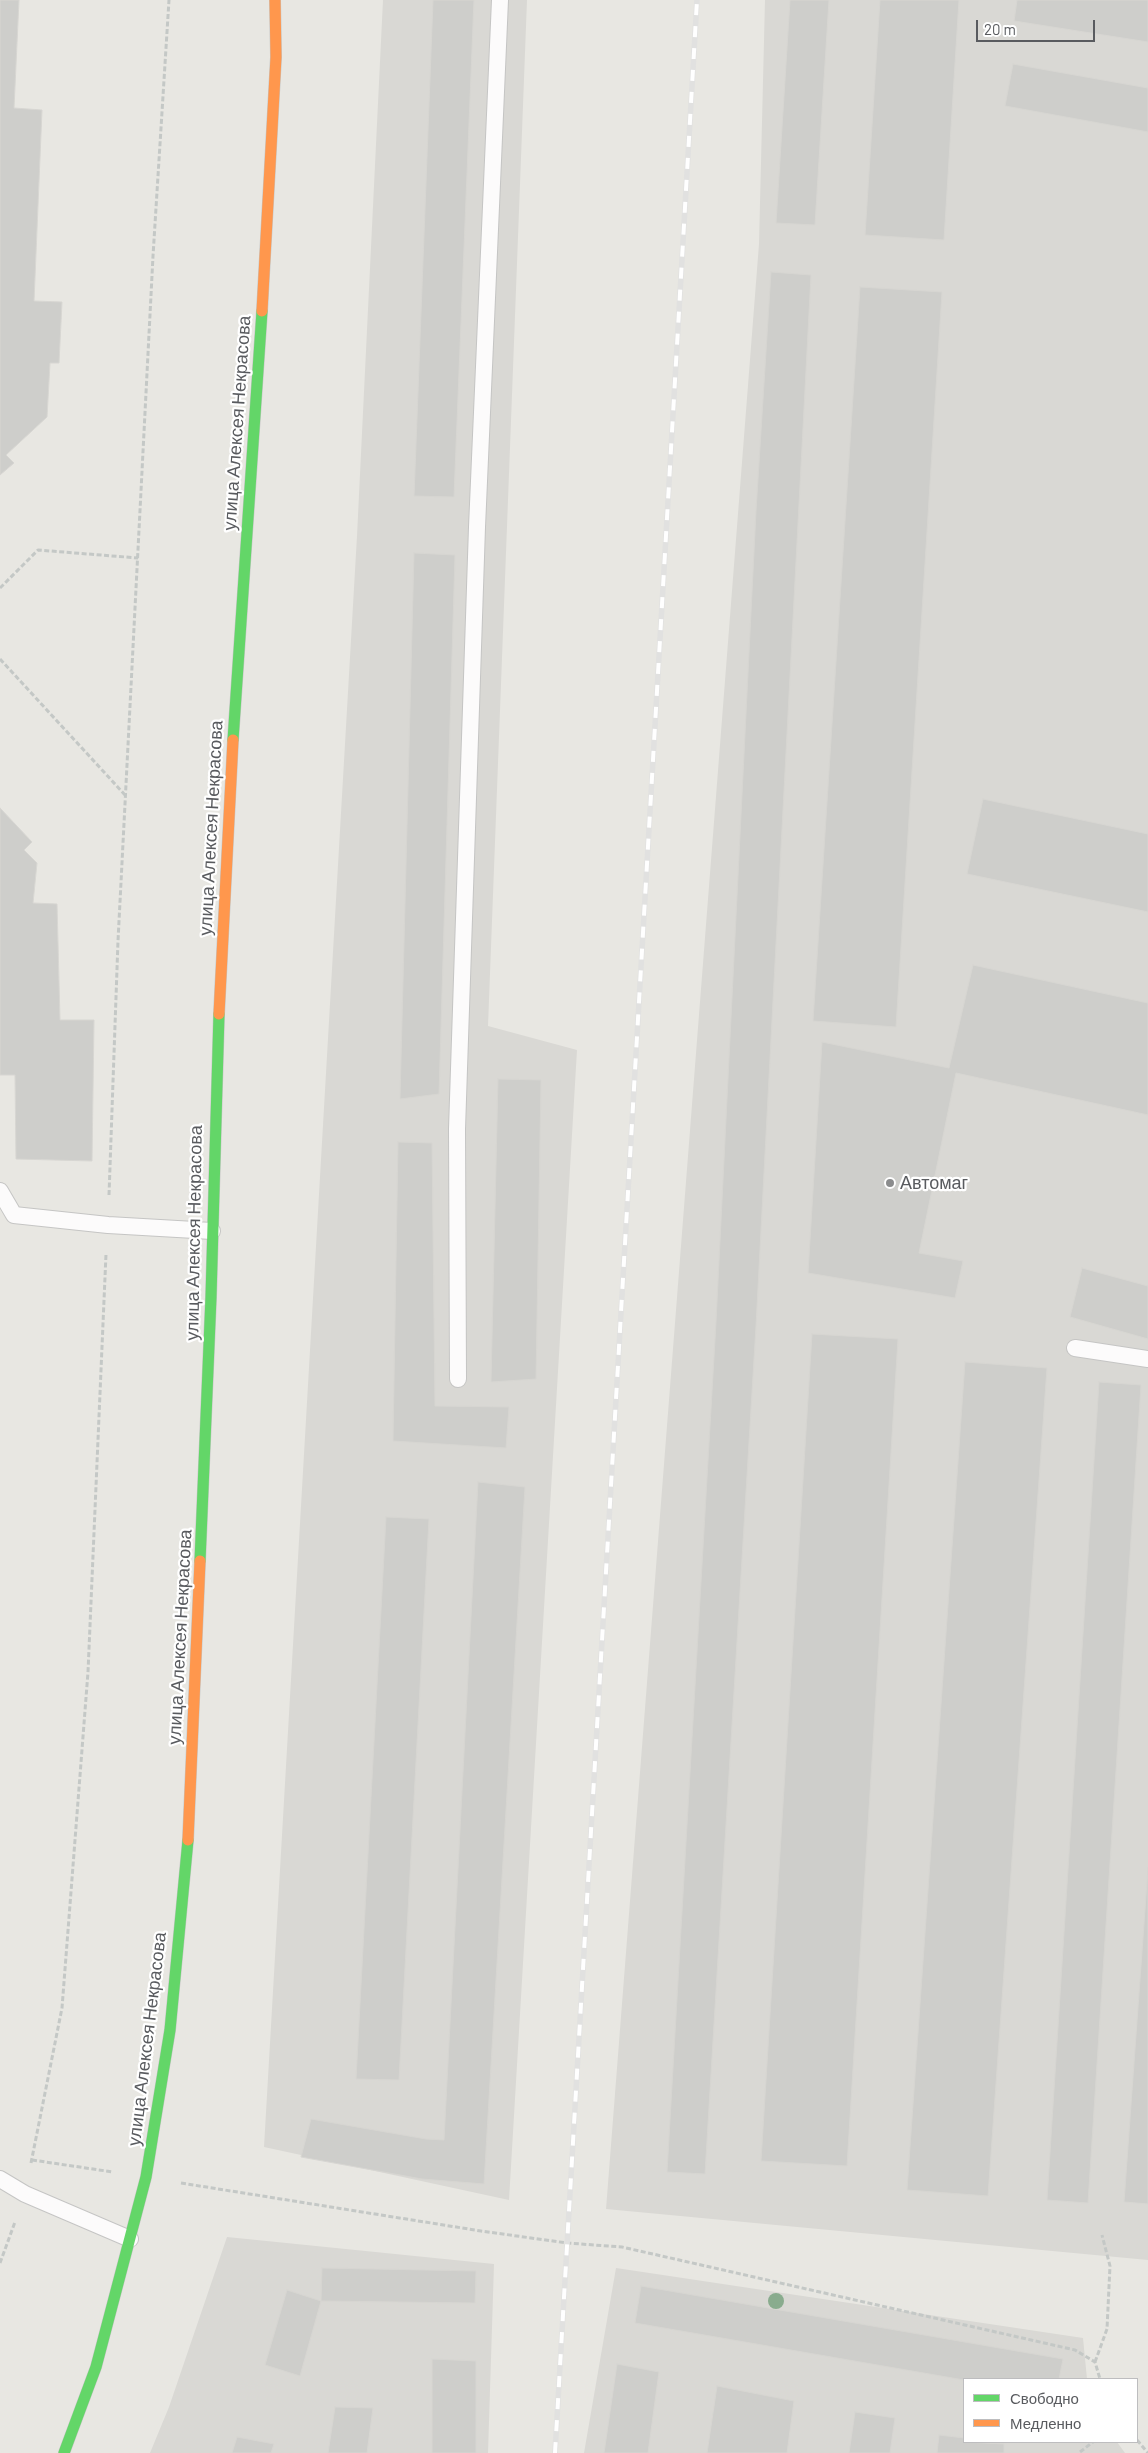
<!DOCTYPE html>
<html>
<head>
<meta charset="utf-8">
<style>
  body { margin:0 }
  #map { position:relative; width:1148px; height:2453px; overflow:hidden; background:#e8e7e2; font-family:Barlow,sans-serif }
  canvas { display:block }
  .legend { position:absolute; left:963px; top:2378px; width:175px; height:65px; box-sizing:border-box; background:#fff; border:1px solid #bdbdbf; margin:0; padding:6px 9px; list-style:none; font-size:15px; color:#595b5f }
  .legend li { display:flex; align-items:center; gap:10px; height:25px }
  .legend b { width:25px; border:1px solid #bdbdbf }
  .scale { position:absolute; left:976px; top:20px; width:119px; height:22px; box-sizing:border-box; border:2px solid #595b5f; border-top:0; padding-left:6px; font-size:15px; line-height:18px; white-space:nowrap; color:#595b5f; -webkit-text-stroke:4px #fff; paint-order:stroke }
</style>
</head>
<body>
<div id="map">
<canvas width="1148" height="2453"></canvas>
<ul class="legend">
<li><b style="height:6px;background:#63d668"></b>Свободно</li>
<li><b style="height:6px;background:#ff974d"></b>Медленно</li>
</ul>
<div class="scale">20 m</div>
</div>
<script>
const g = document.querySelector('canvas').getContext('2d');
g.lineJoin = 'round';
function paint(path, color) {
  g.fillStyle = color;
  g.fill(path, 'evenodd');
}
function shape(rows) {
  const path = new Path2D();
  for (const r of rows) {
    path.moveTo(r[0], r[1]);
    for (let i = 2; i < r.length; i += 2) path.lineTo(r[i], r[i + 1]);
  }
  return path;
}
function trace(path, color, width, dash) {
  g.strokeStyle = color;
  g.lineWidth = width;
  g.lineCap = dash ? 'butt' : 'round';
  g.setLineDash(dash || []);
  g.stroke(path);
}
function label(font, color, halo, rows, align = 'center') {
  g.font = font + ' Barlow,sans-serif';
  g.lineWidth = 4.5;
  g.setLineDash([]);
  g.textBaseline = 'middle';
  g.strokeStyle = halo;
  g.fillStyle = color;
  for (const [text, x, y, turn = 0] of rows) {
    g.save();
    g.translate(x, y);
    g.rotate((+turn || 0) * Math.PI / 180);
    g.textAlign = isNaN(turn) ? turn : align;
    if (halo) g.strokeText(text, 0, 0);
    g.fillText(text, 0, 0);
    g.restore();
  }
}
const industrial = shape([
  [383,0,527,0,488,1026,577,1050,509,2200,264,2147,357,536],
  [765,0,1148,0,1148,2260,606,2209,759,244],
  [227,2237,494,2264,488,2453,150,2453,169,2407],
  [616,2268,1083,2338,1087,2379,964,2379,964,2442,1117,2442,1125,2453,584,2453]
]);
const building = shape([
  [0,0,19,0,14,108,42,110,34,301,62,302,59,363,50,363,47,417,6,455,14,463,0,475,0,0],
  [433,0,474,0,454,497,414,496,433,0],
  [790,0,829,0,815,225,776,223,790,0],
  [880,0,959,0,944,240,865,235,880,0],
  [1017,0,1148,0,1148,42,1014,21,1017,0],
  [1013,64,1148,88,1148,132,1005,106,1013,64],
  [771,272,811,275,756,1326,705,2174,667,2172,716,1322,756,511,771,272],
  [860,287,942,292,896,1027,813,1021,860,287],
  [414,553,455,555,439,1094,400,1099,414,553],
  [983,799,1148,834,1148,912,967,874,983,799],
  [0,808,32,842,24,850,37,863,33,903,57,904,60,1020,94,1020,92,1161,16,1159,15,1075,0,1075,0,808],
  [973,965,1148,1003,1148,1115,956,1073,919,1253,963,1261,955,1298,808,1273,822,1042,949,1068,973,965],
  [498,1079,541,1080,536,1379,491,1382,498,1079],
  [398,1142,432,1143,435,1406,509,1407,506,1448,393,1441,398,1142],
  [1082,1268,1148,1286,1148,1339,1070,1317,1082,1268],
  [812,1334,898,1339,847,2166,761,2161,812,1334],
  [965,1362,1047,1368,988,2196,907,2190,965,1362],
  [1099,1382,1141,1385,1088,2203,1047,2200,1099,1382],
  [478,1482,525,1487,484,2184,422,2179,301,2157,311,2119,426,2139,444,2140,478,1482],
  [386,1517,429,1519,399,2080,356,2079,386,1517],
  [1148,1868,1148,2204,1124,2202,1148,1868],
  [322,2268,476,2271,475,2303,321,2301,322,2268],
  [641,2286,1063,2359,1059,2379,964,2380,635,2323,641,2286],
  [287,2290,321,2301,300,2376,265,2365,287,2290],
  [432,2359,476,2361,476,2453,432,2453,432,2359],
  [617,2364,659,2372,648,2453,604,2453,617,2364],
  [717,2386,794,2401,787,2453,707,2453,717,2386],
  [335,2407,373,2408,367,2453,328,2453,335,2407],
  [855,2412,895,2418,890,2453,849,2453,855,2412],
  [939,2435,964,2438,964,2442,1004,2444,1004,2453,937,2453,939,2435],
  [237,2437,274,2444,271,2453,232,2453,237,2437]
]);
const path = shape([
  [0,588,38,550,138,558],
  [0,659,126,796],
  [109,1195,118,941,153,256,169,0],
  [32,2160,113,2172],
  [31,2163,62,2008,88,1672,106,1254],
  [181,2183,481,2231,567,2243,622,2247,1075,2350,1095,2362,1100,2379],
  [0,2263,15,2222],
  [1095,2362,1107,2329,1110,2266,1102,2235],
  [1137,2440,1148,2453],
  [1080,2452,1093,2442]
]);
const lane = shape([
  [0,1191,14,1215,108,1225,212,1231],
  [1075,1348,1148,1359],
  [458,1379,457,1129,477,527,500,0],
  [0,2179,25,2194,130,2239]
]);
const fast = shape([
  [233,740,262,311],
  [200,1561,211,1297,219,1014],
  [64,2453,96,2367,146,2177,170,2030,188,1840]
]);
const slow = shape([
  [262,311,276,57,275,0],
  [219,1014,233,740],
  [188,1840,200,1561]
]);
const rail = shape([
  [555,2453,697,0]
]);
const trees = [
  [776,2301]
];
const markers = [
  [890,1183,5,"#8b8c8d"]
];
const streetNames = [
  ["улица Алексея Некрасова",237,423,-86],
  ["улица Алексея Некрасова",211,828,-87],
  ["улица Алексея Некрасова",194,1233,-89],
  ["улица Алексея Некрасова",180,1637,-87],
  ["улица Алексея Некрасова",147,2039,-83]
];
const poiNames = [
  ["Автомаг",900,1183]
];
paint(industrial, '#d9d8d4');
paint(building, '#cececb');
trace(building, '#d7d6d2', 1);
trace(lane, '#c5c5c4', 18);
trace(fast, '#c5c6c5', 12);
trace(slow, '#c5c6c5', 12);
trace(path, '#c4c8c6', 3, [5, 2.5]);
trace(lane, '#fcfbfb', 16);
trace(fast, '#63d668', 11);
trace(slow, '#ff974d', 11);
trace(rail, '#e1e1e0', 5.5);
trace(rail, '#fff', 4, [11]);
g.fillStyle = '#89ac8e';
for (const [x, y] of trees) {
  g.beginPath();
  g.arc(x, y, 8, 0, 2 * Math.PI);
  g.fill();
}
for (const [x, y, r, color] of markers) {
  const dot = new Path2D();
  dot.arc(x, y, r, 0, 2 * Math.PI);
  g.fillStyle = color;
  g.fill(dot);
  trace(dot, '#fff', 2);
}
label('18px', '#595b5f', '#fff', streetNames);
label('18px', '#595b5f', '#fff', poiNames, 'left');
</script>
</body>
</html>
